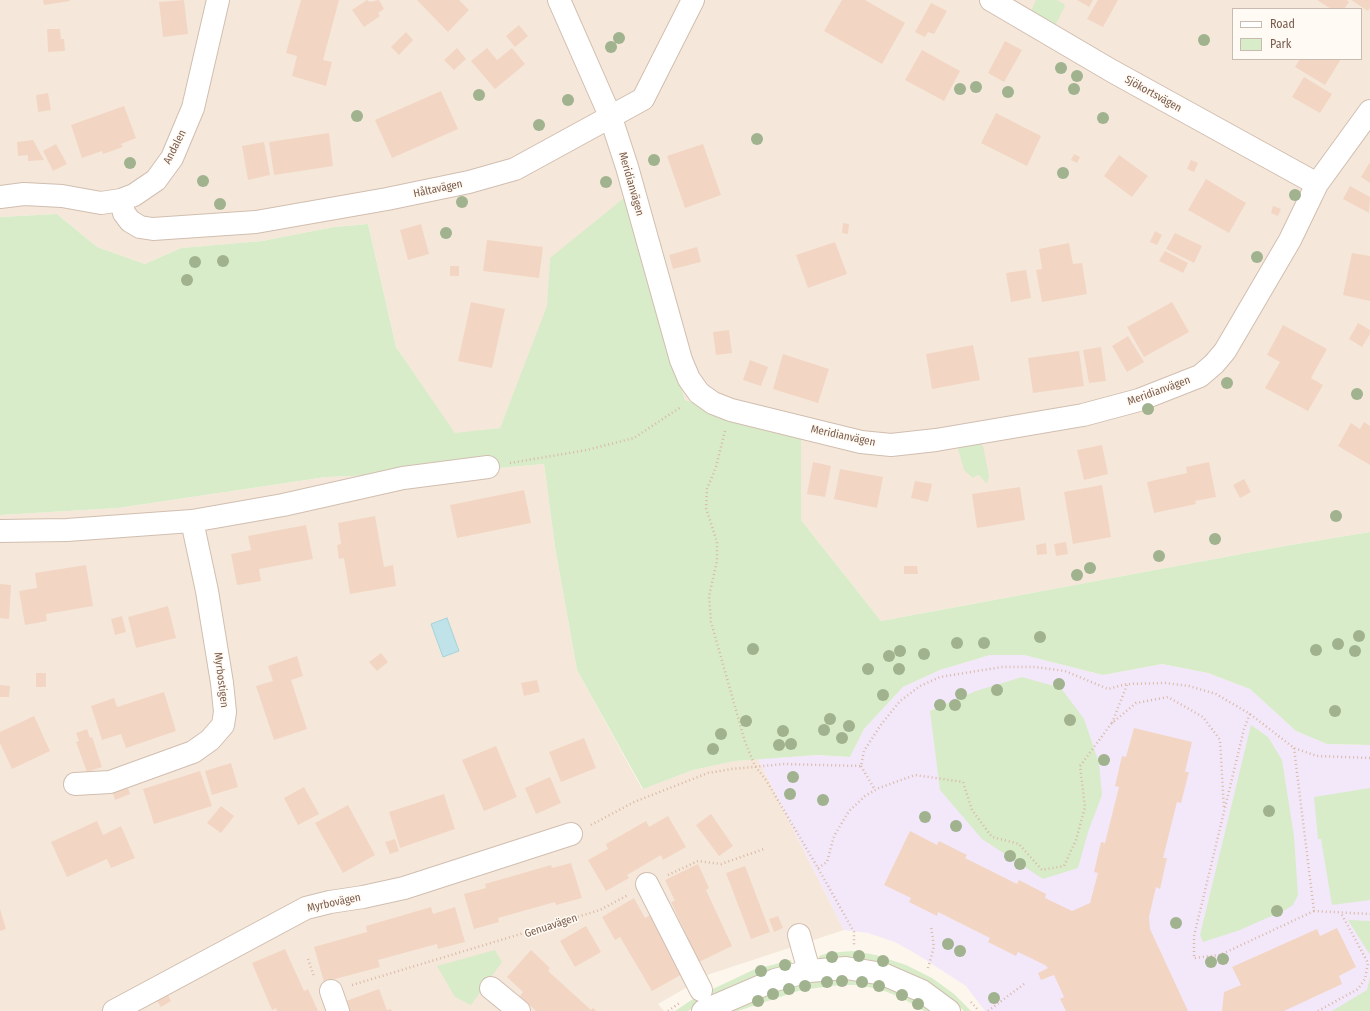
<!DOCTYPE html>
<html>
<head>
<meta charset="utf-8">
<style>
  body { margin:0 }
  #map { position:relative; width:1370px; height:1011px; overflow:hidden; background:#fdf6ec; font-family:"Fira Sans Condensed",sans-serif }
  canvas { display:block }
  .legend { position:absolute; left:1232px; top:8px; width:130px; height:52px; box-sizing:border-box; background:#fffaf3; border:1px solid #cabbb1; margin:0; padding:5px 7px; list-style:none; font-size:12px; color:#7a5c4d }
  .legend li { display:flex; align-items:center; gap:8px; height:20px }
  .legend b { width:20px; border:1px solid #cabbb1 }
</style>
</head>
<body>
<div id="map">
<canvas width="1370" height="1011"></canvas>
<ul class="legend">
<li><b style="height:5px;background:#fff"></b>Road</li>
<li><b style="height:11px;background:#d8ecc9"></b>Park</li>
</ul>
</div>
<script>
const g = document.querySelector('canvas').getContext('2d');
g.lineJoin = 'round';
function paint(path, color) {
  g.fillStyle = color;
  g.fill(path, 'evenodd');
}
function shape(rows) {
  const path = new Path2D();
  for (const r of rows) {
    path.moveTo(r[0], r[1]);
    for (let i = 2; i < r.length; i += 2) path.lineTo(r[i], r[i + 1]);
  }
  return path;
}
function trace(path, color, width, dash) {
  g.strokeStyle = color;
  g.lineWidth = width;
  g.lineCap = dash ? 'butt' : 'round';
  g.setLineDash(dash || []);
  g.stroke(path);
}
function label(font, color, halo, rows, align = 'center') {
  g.font = font + ' "Fira Sans Condensed",sans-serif';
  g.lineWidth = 3;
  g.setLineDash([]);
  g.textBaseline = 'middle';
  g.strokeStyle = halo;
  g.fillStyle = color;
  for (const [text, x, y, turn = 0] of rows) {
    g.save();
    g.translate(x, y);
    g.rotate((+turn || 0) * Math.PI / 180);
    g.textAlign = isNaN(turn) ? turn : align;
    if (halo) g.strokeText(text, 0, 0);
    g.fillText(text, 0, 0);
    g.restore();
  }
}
const residential = shape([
  [0,0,1370,0,1370,532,1279,547,881,621,801,520,801,438,685,400,642,254,550,258,548,306,500,428,455,434,396,347,368,224,334,227,262,241,181,248,145,264,97,247,57,214,0,217],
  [1233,9,1361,9,1361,59,1233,59],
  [544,464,555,547,577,670,642,789,693,770,735,761,758,759,844,930,710,974,658,1004,664,1011,0,1011,0,515,118,508,326,477,455,472]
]);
const education = shape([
  [990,655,1024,655,1103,675,1162,664,1208,673,1250,689,1296,731,1327,744,1370,745,1370,1011,985,1011,966,986,918,955,895,942,868,933,844,930,758,759,817,755,850,757,864,729,903,687,940,670]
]);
const green = shape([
  [1036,0,1057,0,1064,4,1065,6,1054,28,1030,13],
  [629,194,642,254,685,400,801,438,801,520,881,621,1279,547,1370,532,1370,745,1327,744,1296,731,1250,689,1208,673,1162,664,1103,675,1024,655,990,655,940,670,903,687,864,729,850,757,817,755,735,761,693,770,643,789,577,670,555,547,544,464,455,472,326,477,118,508,0,515,0,217,57,214,97,247,145,264,181,248,262,241,334,227,368,224,396,347,455,433,500,428,547,306,550,258],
  [978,442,983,446,989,476,987,484,980,476,977,475,973,478,964,470,957,445],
  [1022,677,1061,688,1084,719,1099,763,1102,795,1088,832,1078,868,1043,879,982,839,940,790,930,711,976,691],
  [1251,725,1268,737,1282,760,1294,836,1298,895,1293,905,1285,910,1240,930,1203,942,1200,935],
  [1370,788,1370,900,1332,905,1321,839,1318,839,1314,797],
  [1348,920,1370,921,1370,955],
  [495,950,502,962,471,1005,455,997,437,966],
  [853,951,876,955,906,965,932,978,954,994,971,1011,964,1011,954,1002,819,960,819,956,828,953],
  [791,960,792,963,789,966,716,994,688,1011,675,1011,696,997,753,970],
  [846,977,887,984,936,1011,924,1011,902,998,882,990,859,985,840,985,801,990,738,1011,723,1011,777,989,816,980],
  [1370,977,1370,1011,1332,1011,1367,990]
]);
const water = shape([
  [447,618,459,651,443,657,431,624,447,618]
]);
const building = shape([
  [43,0,70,0,70,1,44,5],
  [184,0,188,34,163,37,159,2],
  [301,0,339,0,323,60,332,62,326,86,292,76,297,56,286,53],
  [367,0,370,2,379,0,384,9,378,13,380,16,364,27,352,10],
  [417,0,459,0,469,10,448,32],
  [842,0,865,0,905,23,882,64,824,31],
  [1077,0,1093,0,1089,7],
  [1098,0,1118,0,1103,27,1087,19],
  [1317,0,1347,0,1349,2,1344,9,1331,9],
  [1351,0,1370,0,1370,8,1368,11],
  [931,3,947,11,934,34,928,32,925,37,915,32],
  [519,25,528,36,515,47,506,36],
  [47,29,60,29,61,39,64,39,65,51,48,52],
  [406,32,413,40,399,55,391,47],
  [1005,41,1022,50,1004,82,988,73],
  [457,48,466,59,454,70,444,60],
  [487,48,497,60,512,48,525,64,495,89,471,61],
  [922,50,960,71,944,101,905,80],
  [1300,59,1341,59,1325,85,1295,67],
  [1304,77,1332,94,1320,113,1292,97],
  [441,91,458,129,392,158,375,120],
  [48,93,51,110,38,112,36,95],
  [124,106,136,138,121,144,123,147,103,154,102,151,82,158,71,125],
  [996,113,1041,136,1027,166,981,143],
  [329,133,333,166,274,175,269,142],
  [33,140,44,160,28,161,28,155,18,156,17,142],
  [264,142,270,175,248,180,242,146],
  [56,144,67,164,53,171,43,151],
  [703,144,721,195,685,208,667,156],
  [1074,154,1080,157,1077,163,1071,160],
  [1119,155,1148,176,1132,197,1104,176],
  [1191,160,1198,163,1194,172,1187,169],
  [1370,162,1370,183,1361,177],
  [1206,179,1246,203,1229,233,1188,210],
  [1350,186,1370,197,1369,213,1343,199],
  [1273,206,1281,209,1278,216,1271,213],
  [843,223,849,224,848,234,842,233],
  [421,224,429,254,408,260,400,230],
  [1155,231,1162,235,1157,245,1150,242],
  [1175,233,1202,246,1194,263,1166,249],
  [487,240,543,247,539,278,483,271],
  [835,242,847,274,808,288,796,255],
  [1069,243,1073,264,1082,263,1087,294,1042,302,1036,270,1042,269,1039,249],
  [697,247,701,262,673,269,669,255],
  [1165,251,1188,263,1183,273,1159,261],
  [1352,253,1370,256,1370,301,1343,295],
  [450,266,459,266,459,276,450,276],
  [1026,270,1031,298,1011,302,1006,273],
  [471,302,505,309,492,368,458,361],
  [1172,302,1189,332,1144,357,1127,327],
  [1358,323,1370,330,1370,334,1362,347,1349,339],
  [1283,325,1327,349,1311,378,1323,385,1308,411,1265,388,1280,362,1267,355],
  [729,330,732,353,716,355,713,332],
  [1128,336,1144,362,1127,372,1112,346],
  [973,345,980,380,932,389,926,354],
  [1101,347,1106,381,1089,383,1083,350],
  [1079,351,1084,386,1033,393,1028,358],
  [783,354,829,369,818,403,773,389],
  [750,360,768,367,761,386,743,380],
  [1364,422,1370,426,1370,465,1338,446,1351,423,1360,429],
  [1102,445,1108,474,1084,480,1077,450],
  [813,462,831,466,825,497,807,494],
  [1209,462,1216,497,1195,501,1196,504,1154,513,1147,482,1187,473,1186,467],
  [840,469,883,477,877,508,834,499],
  [1244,479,1251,492,1240,498,1233,485],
  [915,481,932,484,928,502,911,498],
  [1102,485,1111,537,1073,544,1064,492],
  [1020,487,1025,520,977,528,972,494],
  [524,490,531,523,457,538,450,505],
  [375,516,384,567,393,565,396,586,350,594,344,558,339,559,337,545,341,544,338,523],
  [306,525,313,559,259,569,261,581,237,585,231,554,251,550,248,536],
  [1066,542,1068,554,1056,556,1054,544],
  [1046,543,1047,554,1037,555,1036,545],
  [86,565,93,606,46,614,47,621,25,625,19,591,37,588,35,573],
  [904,566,917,566,918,574,904,574],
  [0,584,11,585,9,619,0,618],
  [168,606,176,638,136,648,128,617],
  [122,616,126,632,115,635,111,619],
  [381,653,388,662,377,671,369,662],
  [297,656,303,676,291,680,307,729,274,740,256,686,273,681,268,666],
  [36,673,46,673,46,687,36,687],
  [537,680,540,692,524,696,521,683],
  [0,685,10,686,9,697,0,697],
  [164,692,176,731,126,748,121,734,102,740,91,706,114,698,117,707],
  [34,716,50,751,12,769,0,743,0,732],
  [1134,728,1192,742,1185,772,1189,772,1181,803,1177,802,1163,858,1167,858,1160,889,1156,887,1149,917,1150,929,1188,1011,1066,1011,1060,999,1064,997,1054,975,1041,980,1038,973,1048,968,1045,965,1018,952,1016,956,988,942,990,938,938,912,937,916,909,902,911,898,884,885,910,831,937,845,939,841,967,855,965,858,1017,884,1019,880,1046,894,1045,898,1072,911,1090,903,1098,873,1094,872,1101,842,1105,843,1119,787,1115,786,1122,756,1126,757],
  [87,729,90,738,92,737,102,767,87,772,76,742,79,741,76,733],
  [584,738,596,768,561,782,549,752],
  [496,746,517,797,484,811,462,760],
  [231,763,238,787,212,795,205,771],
  [200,771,212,806,154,824,143,789],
  [550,777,561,803,536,814,525,788],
  [127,785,130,794,115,800,112,791],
  [304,787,319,814,298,825,284,798],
  [444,794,455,829,400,848,389,812],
  [348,805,375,855,343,873,315,823],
  [221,806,234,816,221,833,207,823],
  [711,814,733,846,719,856,696,825],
  [668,816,686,847,663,860,661,855,627,875,629,878,606,891,588,860,608,849,606,844,646,821,649,827],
  [97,821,103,835,121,826,135,858,111,868,107,859,67,877,51,842],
  [395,839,399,851,390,854,385,842],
  [571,863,582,898,556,905,555,902,498,918,499,922,474,929,464,894,486,888,485,884,551,865,552,868],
  [698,864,709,888,706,890,732,946,699,962,671,902,675,901,665,880],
  [745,866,770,932,751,939,726,873],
  [634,898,645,918,650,915,684,973,652,991,620,937,615,940,602,917],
  [431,907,433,914,455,907,465,942,438,949,437,944,378,960,380,967,324,982,314,947,367,932,366,926],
  [0,909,6,929,0,931],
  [778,916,783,928,774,932,769,919],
  [586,926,601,952,575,967,560,941],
  [1337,928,1356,967,1339,976,1342,984,1284,1011,1222,1011,1224,992,1241,985,1232,967,1317,929,1320,936],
  [285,949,304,991,308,989,318,1011,277,1011,276,1008,272,1010,252,963],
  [531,950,550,968,548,971,591,1010,593,1008,596,1011,536,1011,520,996,523,992,507,977],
  [379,989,387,1010,391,1009,392,1011,349,1011,346,1001],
  [167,993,171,1001,161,1007,156,999]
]);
const path = shape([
  [725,431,716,467,707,489,706,508,717,542,717,561,709,596,711,622,745,742,755,766,766,780,818,868,854,932,854,945],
  [510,463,587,450,634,438,681,407],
  [1250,714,1244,729,1194,936,1194,958,1220,955,1314,911],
  [1112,723,1127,685],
  [1294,748,1314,911,1370,914],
  [861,766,875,790],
  [591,825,634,802,708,773,732,769,784,764,861,766,864,751,880,726,900,701,920,686,940,677,1002,667,1035,667,1065,671,1108,689,1127,684,1165,683,1189,686,1216,694,1250,714,1294,748,1317,756,1370,758],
  [818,868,827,862,834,836,849,811,865,796,879,788,915,775,963,782,972,810,992,837,1019,844,1042,870,1064,866,1076,840,1085,807,1080,766,1111,724,1136,703,1168,697,1203,717,1220,740,1224,809],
  [668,875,698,861,721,864,764,849],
  [308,959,314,976],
  [928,968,934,947,931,926],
  [352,985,600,910,628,895],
  [971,1002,979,1011],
  [668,1011,681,1002],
  [988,1011,1024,984],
  [1318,1011,1358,989,1365,979,1368,963,1341,913]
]);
const minor = shape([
  [559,0,611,118,627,167,681,360,689,379,699,393,713,403,731,410,861,442,891,445,936,440,1083,415,1139,400,1200,376,1214,364,1225,351,1290,240,1317,184,1370,111],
  [991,0,1112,71,1317,184],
  [0,197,24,194,62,196,101,203,121,200,134,195,156,180,172,158,193,108,218,0],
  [121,200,124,213,130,221,140,227,153,229,256,222,387,199,469,182,515,169,643,99,693,0],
  [0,531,67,530,192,521,283,505,403,478,488,467],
  [75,784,110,782,193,752,210,740,223,725,225,712,222,683,207,591,192,521],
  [647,884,701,990],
  [799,935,809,971],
  [491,988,519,1011],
  [331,991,338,1011],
  [114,1011,306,908,330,902,363,897,404,888,571,834],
  [703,1011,775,980,809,971,846,968,883,974,922,991,949,1011]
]);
const trees = [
  [619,38],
  [1204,40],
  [611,47],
  [1061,68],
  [1077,76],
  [976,87],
  [960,89],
  [1074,89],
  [1008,92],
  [479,95],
  [568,100],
  [357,116],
  [1103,118],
  [539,125],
  [757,139],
  [654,160],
  [130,163],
  [1063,173],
  [203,181],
  [606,182],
  [1295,195],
  [462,202],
  [220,204],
  [446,233],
  [1257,257],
  [223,261],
  [195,262],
  [187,280],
  [1227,383],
  [1357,394],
  [1148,409],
  [1336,516],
  [1215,539],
  [1159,556],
  [1090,568],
  [1077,575],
  [1359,636],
  [1040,637],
  [957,643],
  [984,643],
  [1338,644],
  [753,649],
  [1316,650],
  [900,651],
  [1355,651],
  [924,654],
  [889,656],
  [868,669],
  [899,669],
  [1059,684],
  [997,690],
  [961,694],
  [883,695],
  [940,705],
  [955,705],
  [1335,711],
  [830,719],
  [1070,720],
  [746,721],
  [849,726],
  [824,730],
  [783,731],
  [721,734],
  [842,738],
  [791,744],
  [779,745],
  [713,749],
  [1104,760],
  [793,777],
  [790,794],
  [823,800],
  [1269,811],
  [925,817],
  [956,826],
  [1010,856],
  [1020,864],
  [1277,911],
  [1176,923],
  [948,944],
  [960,951],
  [859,956],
  [832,957],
  [1223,959],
  [883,961],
  [1211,962],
  [785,965],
  [761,971],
  [842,981],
  [827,982],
  [862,982],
  [805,986],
  [879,986],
  [789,989],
  [773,994],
  [902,995],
  [994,998],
  [758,1001],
  [918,1004]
];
const streetNames = [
  ["Sjökortsvägen",1153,94,29],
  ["Andalen",175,147,-63],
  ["Meridianvägen",631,184,74],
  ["Håltavägen",438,189,-12],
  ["Meridianvägen",1159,391,-20],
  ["Meridianvägen",843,436,12],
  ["Myrbostigen",221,680,83],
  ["Myrbovägen",334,903,-12],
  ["Genuavägen",551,926,-18]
];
paint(residential, '#f5e8da');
paint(education, '#f3e8fa');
paint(green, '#d8ecc9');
paint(water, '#bfe3e8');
trace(water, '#a5d3da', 1);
paint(building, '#f3d5c3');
trace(minor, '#d1beb0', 24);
trace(path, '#d9b8a5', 2.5, [1, 3]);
trace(minor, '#fff', 22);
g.fillStyle = '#a0b28e';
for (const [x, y] of trees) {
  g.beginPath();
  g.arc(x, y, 6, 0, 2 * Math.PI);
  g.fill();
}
label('11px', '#7a5c4d', '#fffaf3', streetNames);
</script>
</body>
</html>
